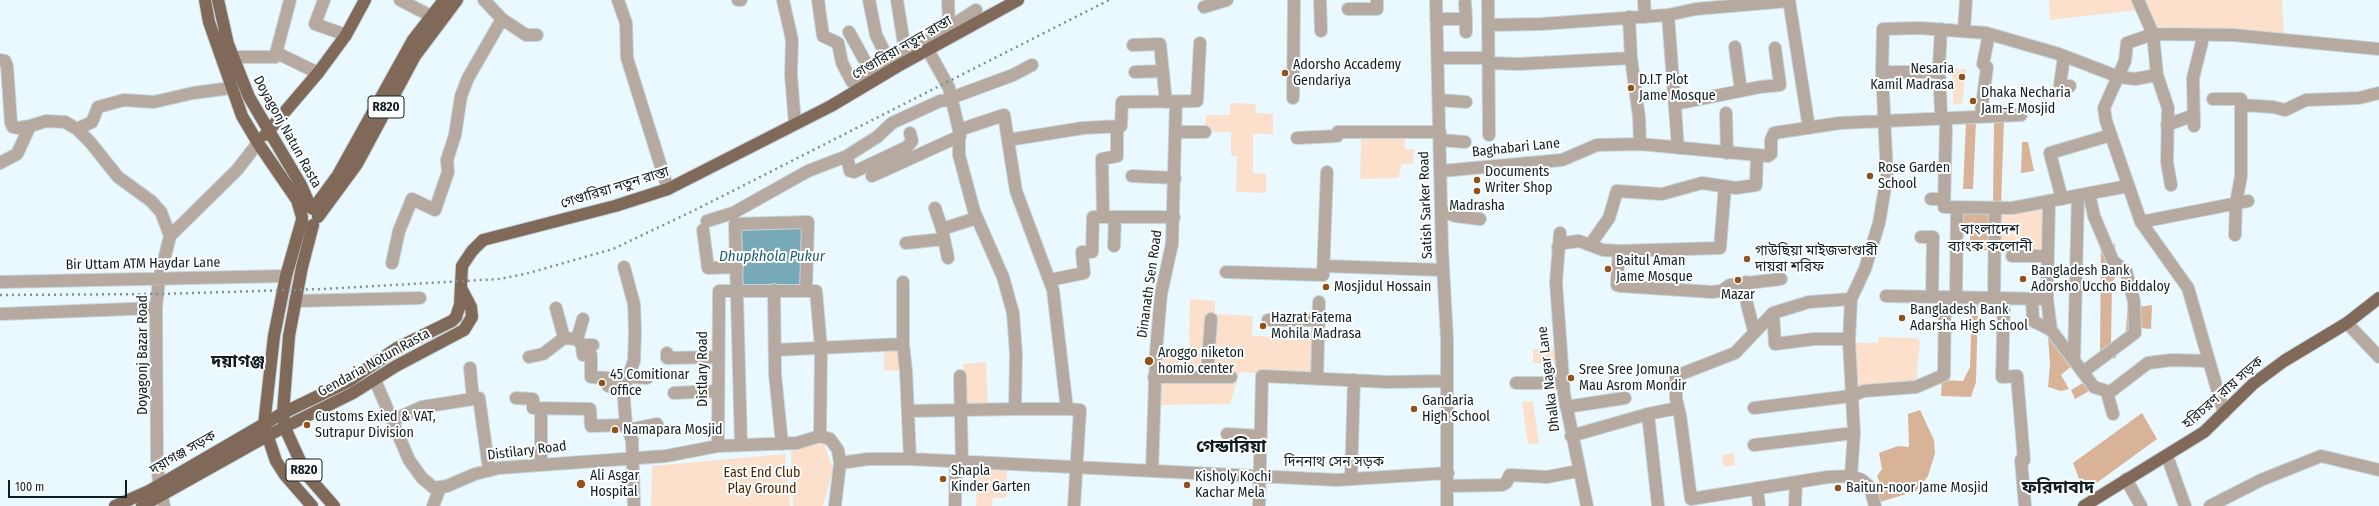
<!DOCTYPE html>
<html>
<head>
<meta charset="utf-8">
<style>
  body { margin:0 }
  #map { position:relative; width:2379px; height:506px; overflow:hidden; background:#e9f9ff; font-family:"Fira Sans Condensed",sans-serif }
  canvas { display:block }
  .scale { position:absolute; left:8px; top:480px; width:119px; height:18px; box-sizing:border-box; border:2px solid #101f24; border-top:0; padding-left:5px; font-size:12px; line-height:14px; white-space:nowrap; color:#101f24; -webkit-text-stroke:3px #fff; paint-order:stroke }
</style>
</head>
<body>
<div id="map">
<canvas width="2379" height="506"></canvas>
<div class="scale">100 m</div>
</div>
<script>
const g = document.querySelector('canvas').getContext('2d');
g.lineJoin = 'round';
function paint(path, color) {
  g.fillStyle = color;
  g.fill(path, 'evenodd');
}
function shape(rows) {
  const path = new Path2D();
  for (const r of rows) {
    path.moveTo(r[0], r[1]);
    for (let i = 2; i < r.length; i += 2) path.lineTo(r[i], r[i + 1]);
  }
  return path;
}
function trace(path, color, width, dash) {
  g.strokeStyle = color;
  g.lineWidth = width;
  g.lineCap = dash ? 'butt' : 'round';
  g.setLineDash(dash || []);
  g.stroke(path);
}
function label(font, color, halo, rows, align = 'center') {
  g.font = font + ' "Fira Sans Condensed","Noto Sans Bengali",sans-serif';
  g.lineWidth = 4;
  g.setLineDash([]);
  g.textBaseline = 'middle';
  g.strokeStyle = halo;
  g.fillStyle = color;
  for (const [text, x, y, turn = 0] of rows) {
    g.save();
    g.translate(x, y);
    g.rotate((+turn || 0) * Math.PI / 180);
    g.textAlign = isNaN(turn) ? turn : align;
    if (halo) g.strokeText(text, 0, 0);
    g.fillText(text, 0, 0);
    g.restore();
  }
}
const green = shape([
  [2049,0,2282,0,2284,35,2152,26,2147,9,2050,20],
  [1952,69,1966,69,1962,104,1953,104],
  [1230,103,1256,104,1255,113,1273,114,1273,134,1253,134,1253,173,1266,174,1266,193,1236,192,1237,156,1231,156,1231,132,1205,132,1206,115,1230,115],
  [1361,136,1405,136,1405,149,1414,149,1413,164,1402,164,1398,178,1360,179],
  [1999,209,2046,210,2046,253,1998,253],
  [1190,299,1215,301,1215,314,1253,316,1252,336,1315,338,1314,377,1240,372,1230,404,1156,405,1157,352,1189,352],
  [1879,337,1917,338,1920,341,1916,382,1856,388,1856,343,1878,343],
  [884,348,901,349,901,371,884,370],
  [1533,349,1558,349,1558,363,1533,363],
  [986,362,988,407,966,408,963,364],
  [1533,401,1539,443,1528,444,1522,402],
  [823,440,833,470,823,506,793,506,791,449],
  [1734,453,1735,465,1724,467,1722,455],
  [785,454,790,506,651,506,652,466],
  [978,469,1007,470,1006,498,993,498,992,506,976,506]
]);
const forest = shape([
  [1976,121,1973,189,1963,189,1966,122],
  [1994,121,2004,121,2001,205,1993,205],
  [2022,142,2028,142,2034,171,2021,173],
  [1960,211,1992,211,1991,250,1970,251,1970,233,1962,233],
  [2101,230,2107,243,2115,244,2117,275,2112,282,2111,343,2125,341,2129,289,2138,307,2152,305,2151,329,2140,328,2133,343,2122,345,2115,359,2100,355],
  [1972,303,1978,303,1976,382,1971,397,1941,396,1942,380,1963,381,1970,367],
  [2048,335,2074,364,2061,375,2069,389,2061,391,2048,387,2050,365],
  [2086,381,2091,390,2075,399,2071,390],
  [1920,410,1934,440,1935,453,1928,476,1916,491,1880,502,1876,491,1880,483,1877,476,1882,469,1879,453,1898,446,1909,447,1908,414],
  [2142,413,2157,439,2084,492,2073,463]
]);
const water = shape([
  [805,225,804,289,747,289,740,280,738,226]
]);
const minor = shape([
  [324,0,315,24,346,35],
  [400,0,431,16],
  [484,0,502,19,526,35,537,35],
  [618,0,626,23,627,58,668,189],
  [738,0,741,0],
  [783,0,792,40,791,75,795,124],
  [818,0,823,36,838,43,842,63,852,82,871,72,888,59,931,39,976,10],
  [869,0,876,35,888,59],
  [897,0,905,51],
  [948,0,949,26],
  [1320,0,1321,31],
  [1436,0,1442,249,1447,339,1447,506],
  [1488,0,1489,135],
  [1644,0,1645,17],
  [1789,0,1809,128],
  [2138,0,2153,34,2157,75,2168,108,2167,162,2171,185],
  [1465,3,1466,19],
  [1204,7,1227,0],
  [1348,9,1377,9,1377,0],
  [1668,15,1678,148],
  [1629,17,1631,58,1639,117,1640,144],
  [1436,19,1466,19,1466,32],
  [1488,25,1541,24,1668,15,1696,9,1789,1],
  [1941,29,1939,66,1941,113],
  [1964,31,1966,0],
  [849,32,871,72],
  [1133,45,1160,44,1166,102],
  [1735,47,1741,91],
  [928,50,949,88,959,130,1004,115,1016,191,1053,290,1067,409,1080,410,1074,506],
  [277,53,318,73],
  [2064,56,2060,85,2070,86],
  [233,57,275,57,290,0],
  [1438,58,1488,58],
  [0,60,5,61,7,66,11,123,13,127,18,128,30,126],
  [1488,63,1519,64,1631,58],
  [1135,72,1163,71],
  [1882,72,1939,72],
  [951,98,1013,75,1032,65],
  [1293,98,1294,0],
  [2213,99,2241,99,2241,176,2236,203,2235,235],
  [1440,100,1466,102],
  [1675,104,1760,87,1780,85,1775,48],
  [2241,105,2273,107,2285,110,2306,100,2359,98,2379,93],
  [1726,113,1727,153],
  [1981,113,1987,67,1983,64,1989,34],
  [2167,125,2194,115],
  [2194,126,2193,78,2202,42,2201,35],
  [1946,127,1944,207,2012,208,2128,186],
  [77,129,92,122,98,107,124,100,154,102,193,93,231,88],
  [959,130,959,155,974,211,1003,277,1013,313,1016,354,1015,409,1067,409],
  [1176,132,1205,132],
  [1297,138,1337,136,1338,132,1440,132],
  [1008,140,1083,128,1121,126,1122,102,1197,101,1200,43],
  [1440,140,1465,142],
  [847,156,850,171,854,172,907,147,912,141,910,133],
  [0,163,17,154,30,126,46,121,65,122,77,129,90,142,118,177,151,201,161,212,170,236],
  [1441,171,1562,160,1597,145,1640,144,1768,156,1771,154,1771,140,1774,133,1840,123,2021,115],
  [872,176,960,136],
  [1132,176,1175,178],
  [1931,199,1944,199],
  [2062,199,2050,153,2111,135],
  [2049,201,2047,299,2051,330,2094,387,2110,392,2148,363,2172,360,2208,361],
  [935,208,942,229],
  [1442,211,1455,216,1480,219],
  [1103,217,1102,159,1117,156,1117,127],
  [707,221,733,213,808,171,847,156,877,137,892,123,940,101,951,100],
  [2141,222,2248,201],
  [703,230,708,268,737,267],
  [1560,233,1556,282,1564,394,1587,506],
  [1921,237,1933,237,1932,297],
  [906,243,944,239],
  [1590,245,1609,218,1617,191,1662,194,1702,183,1736,188,1756,185,1757,155],
  [1114,246,1115,217],
  [1558,247,1564,243,1579,241,1603,250,1619,251,1720,248,1725,186],
  [1619,251,1617,281,1617,285,1620,286,1712,292,1721,291,1730,285,1781,279],
  [2012,256,2048,256],
  [948,258,942,229,977,218],
  [392,263,399,231,412,199,435,210,448,172,447,160,455,135,461,96,468,78,502,19],
  [1324,266,1443,270],
  [624,267,634,304,635,331,634,361,624,388,624,400,626,425,632,440,634,506],
  [1226,272,1323,275,1327,172],
  [1050,280,1084,273,1082,252,1092,252,1093,217,1174,217],
  [0,282,286,276],
  [903,282,903,344,906,371,910,459],
  [1746,282,1747,304,1754,331],
  [774,290,775,374,782,444],
  [1886,296,2047,299],
  [1956,297,1957,208],
  [1994,298,1995,208],
  [2004,298,2002,377,2017,376,2024,460,2021,460,2025,506],
  [1851,299,1809,302,1773,313,1735,353,1676,376,1676,398,1680,415,1691,499,1828,477,1851,476,1862,480,1870,487,1875,506],
  [2032,299,2033,321,2051,330],
  [295,301,420,298],
  [556,308,564,338,577,339,582,345,593,345],
  [1773,313,1775,344,1814,339,1849,339],
  [0,314,156,308],
  [1268,320,1318,320],
  [2347,323,2379,357],
  [577,339,583,319],
  [582,345,583,355,591,355,591,377,609,378,608,386,624,388],
  [775,350,903,344],
  [667,353,667,358,717,357],
  [529,357,543,354,564,338],
  [2074,360,2078,195],
  [470,368,473,399],
  [2083,372,2135,333,2134,301,2126,271,2113,261,2094,216,2089,193],
  [960,376,962,463],
  [629,377,647,378],
  [1154,377,1231,377],
  [1207,377,1211,319],
  [1317,379,1319,302],
  [375,380,409,460,422,478,434,488,447,486,475,474,499,468,666,456,718,446,797,443,820,436,830,439,838,450,840,463,835,506],
  [1516,383,1563,383],
  [2110,392,2108,396,2113,414],
  [674,393,717,391],
  [516,398,533,399,533,408,590,409,591,426,626,425],
  [1566,407,1625,398],
  [1754,408,1851,396,1864,391,1916,387,1944,375,1945,297],
  [908,411,1015,409],
  [2224,413,2188,288,2141,222,2106,121,2104,108,2125,61,2127,43,2153,34,2233,35,2379,49],
  [1648,414,1658,505],
  [393,420,422,407,479,398,489,470],
  [628,430,657,424],
  [1227,434,1260,436],
  [1571,436,1648,414,1678,408],
  [741,444,735,224,808,222,806,291],
  [1754,445,1854,433],
  [718,446,719,291,816,291,821,348,820,436],
  [2167,456,2185,506],
  [541,463,541,414],
  [840,463,868,459,910,459,1337,480,1448,473],
  [1152,471,1156,352,1161,294,1172,244,1176,102],
  [1851,476,1854,433,1849,341,1851,299,1865,269,1879,223,1887,176,1882,72,1883,29,1920,28,1986,33,2059,54,2119,77,2135,79,2157,75],
  [1351,479,1354,380],
  [2126,479,2141,506],
  [159,484,157,457,156,308,159,280,170,236,237,170,258,143],
  [1448,486,1502,485,1506,483,1510,475,1547,477,1578,471],
  [1757,488,1759,506],
  [162,496,164,506],
  [433,506,440,488],
  [955,506,956,463],
  [1259,506,1262,376,1388,382,1447,381],
  [1795,506,1796,482],
  [2210,506,2261,480,2321,456,2379,470]
]);
const major = shape([
  [205,0,209,22,242,116,258,143,297,200,302,217],
  [218,0,228,44,249,97,301,185,311,208],
  [265,135,318,73,346,35,365,0],
  [313,209,338,175,413,40,444,0],
  [318,217,357,164,415,56,457,0],
  [302,220,286,276,274,336,264,425,276,461,285,475,312,506],
  [313,225,302,267,289,336,283,413,285,428,306,474,334,506],
  [115,506,149,491,283,413,349,381,397,348,452,321,456,317,460,305,462,266,472,251,483,240,615,206,668,189,831,106,898,66,1018,0],
  [142,506,267,436,353,393,396,366,464,330,472,317,471,307,461,288],
  [2084,506,2204,432,2253,384,2284,361,2347,323,2379,298]
]);
const rail = shape([
  [0,295,161,294,323,289,499,279,525,274,613,249,695,210,1109,0]
]);
const markers = [
  [1285,73,4,"#915219"],
  [1962,77,4,"#915219"],
  [1631,88,4,"#915219"],
  [1973,101,4,"#915219"],
  [1870,176,4,"#915219"],
  [1477,180,4,"#915219"],
  [1477,191,4,"#915219"],
  [1747,259,4,"#915219"],
  [1608,269,4,"#915219"],
  [2023,279,4,"#915219"],
  [1738,280,4,"#915219"],
  [1326,287,4,"#915219"],
  [1902,318,4,"#915219"],
  [1263,326,4,"#915219"],
  [1149,361,5,"#915219"],
  [1571,378,4,"#915219"],
  [602,383,4,"#915219"],
  [1414,409,4,"#915219"],
  [307,425,4,"#915219"],
  [615,430,4,"#915219"],
  [943,479,4,"#915219"],
  [581,484,5,"#915219"],
  [1187,485,4,"#915219"],
  [1838,488,4,"#915219"]
];
const shields = [
  [386,107,36],
  [304,470,36]
];
const shieldNames = [
  ["R820",386,107],
  ["R820",304,470]
];
const streetNames = [
  ["গেণ্ডারিয়া নতুন রাস্তা",902,48,-30],
  ["Doyagonj Natun Rasta",287,132,61],
  ["Baghabari Lane",1516,148,-6],
  ["গেণ্ডারিয়া নতুন রাস্তা",615,188,-17],
  ["Satish Sarker Road",1426,205,-92],
  ["Bir Uttam ATM Haydar Lane",143,264,-1],
  ["Dinanath Sen Road",1150,284,-82],
  ["Doyagonj Bazar Road",143,355,-90],
  ["Gendaria Notun Rasta",374,363,-29],
  ["Distlary Road",703,369,-90],
  ["Dhalka Nagar Lane",1549,379,-97],
  ["হরিচরণ রায় সড়ক",2223,393,-41],
  ["Distilary Road",527,451,-7],
  ["দয়াগঞ্জ সড়ক",183,453,-30],
  ["দিননাথ সেন সড়ক",1334,462]
];
const poiNames = [
  ["Adorsho Accademy",1293,65],
  ["Gendariya",1293,81],
  ["Nesaria",1954,69,"right"],
  ["Kamil Madrasa",1954,85,"right"],
  ["D.I.T Plot",1639,80],
  ["Jame Mosque",1639,96],
  ["Dhaka Necharia",1981,93],
  ["Jam-E Mosjid",1981,109],
  ["Rose Garden",1878,168],
  ["School",1878,184],
  ["Documents",1485,172],
  ["Writer Shop",1485,188],
  ["Madrasha",1477,206,"center"],
  ["গাউছিয়া মাইজভাণ্ডারী",1755,251],
  ["দায়রা শরিফ",1755,267],
  ["Baitul Aman",1616,261],
  ["Jame Mosque",1616,277],
  ["Bangladesh Bank",2031,271],
  ["Adorsho Uccho Biddaloy",2031,287],
  ["Mosjidul Hossain",1334,287],
  ["Mazar",1738,295,"center"],
  ["Bangladesh Bank",1910,310],
  ["Adarsha High School",1910,326],
  ["Hazrat Fatema",1271,318],
  ["Mohila Madrasa",1271,334],
  ["Aroggo niketon",1158,353],
  ["homio center",1158,369],
  ["Sree Sree Jomuna",1579,370],
  ["Mau Asrom Mondir",1579,386],
  ["45 Comitionar",610,375],
  ["office",610,391],
  ["Gandaria",1422,401],
  ["High School",1422,417],
  ["Customs Exied & VAT,",315,417],
  ["Sutrapur Division",315,433],
  ["Namapara Mosjid",623,430],
  ["Shapla",951,471],
  ["Kinder Garten",951,487],
  ["Ali Asgar",590,476],
  ["Hospital",590,492],
  ["Kisholy Kochi",1195,477],
  ["Kachar Mela",1195,493],
  ["Baitun-noor Jame Mosjid",1846,488]
];
const parkNames = [
  ["East End Club",762,473],
  ["Play Ground",762,489]
];
const neighbourhoodNames = [
  ["বাংলাদেশ",1990,230],
  ["ব্যাংক কলোনী",1990,247]
];
const waterNames = [
  ["Dhupkhola Pukur",772,257]
];
const districtNames = [
  ["দয়াগঞ্জ",238,362],
  ["গেন্ডারিয়া",1231,447],
  ["ফরিদাবাদ",2058,488]
];
paint(green, '#fce0cb');
paint(forest, '#d9b397');
paint(water, '#77a9b9');
trace(minor, '#c6d6dc', 14);
trace(major, '#c6d6dc', 14);
trace(minor, '#b6a99f', 12);
trace(major, '#806958', 12);
trace(rail, '#819096', 2.5, [2, 4]);
for (const [x, y, r, color] of markers) {
  const dot = new Path2D();
  dot.arc(x, y, r, 0, 2 * Math.PI);
  g.fillStyle = color;
  g.fill(dot);
  trace(dot, '#fff', 1.5);
}
for (const [x, y, w] of shields) {
  const box = new Path2D();
  box.roundRect(x - w / 2, y - 11, w, 22, 3);
  g.fillStyle = '#fff';
  g.fill(box);
  trace(box, '#101f24', 1);
}
label('bold 13px', '#101f24', null, shieldNames);
label('14px', '#101f24', '#fff', streetNames);
label('14px', '#101f24', '#fff', poiNames, 'left');
label('14px', '#4c2806', '#fff', parkNames);
label('15px', '#101f24', '#fff', neighbourhoodNames);
label('italic 15px', '#1c5e70', '#fff', waterNames);
label('bold 18px', '#101f24', '#fff', districtNames);
</script>
</body>
</html>
